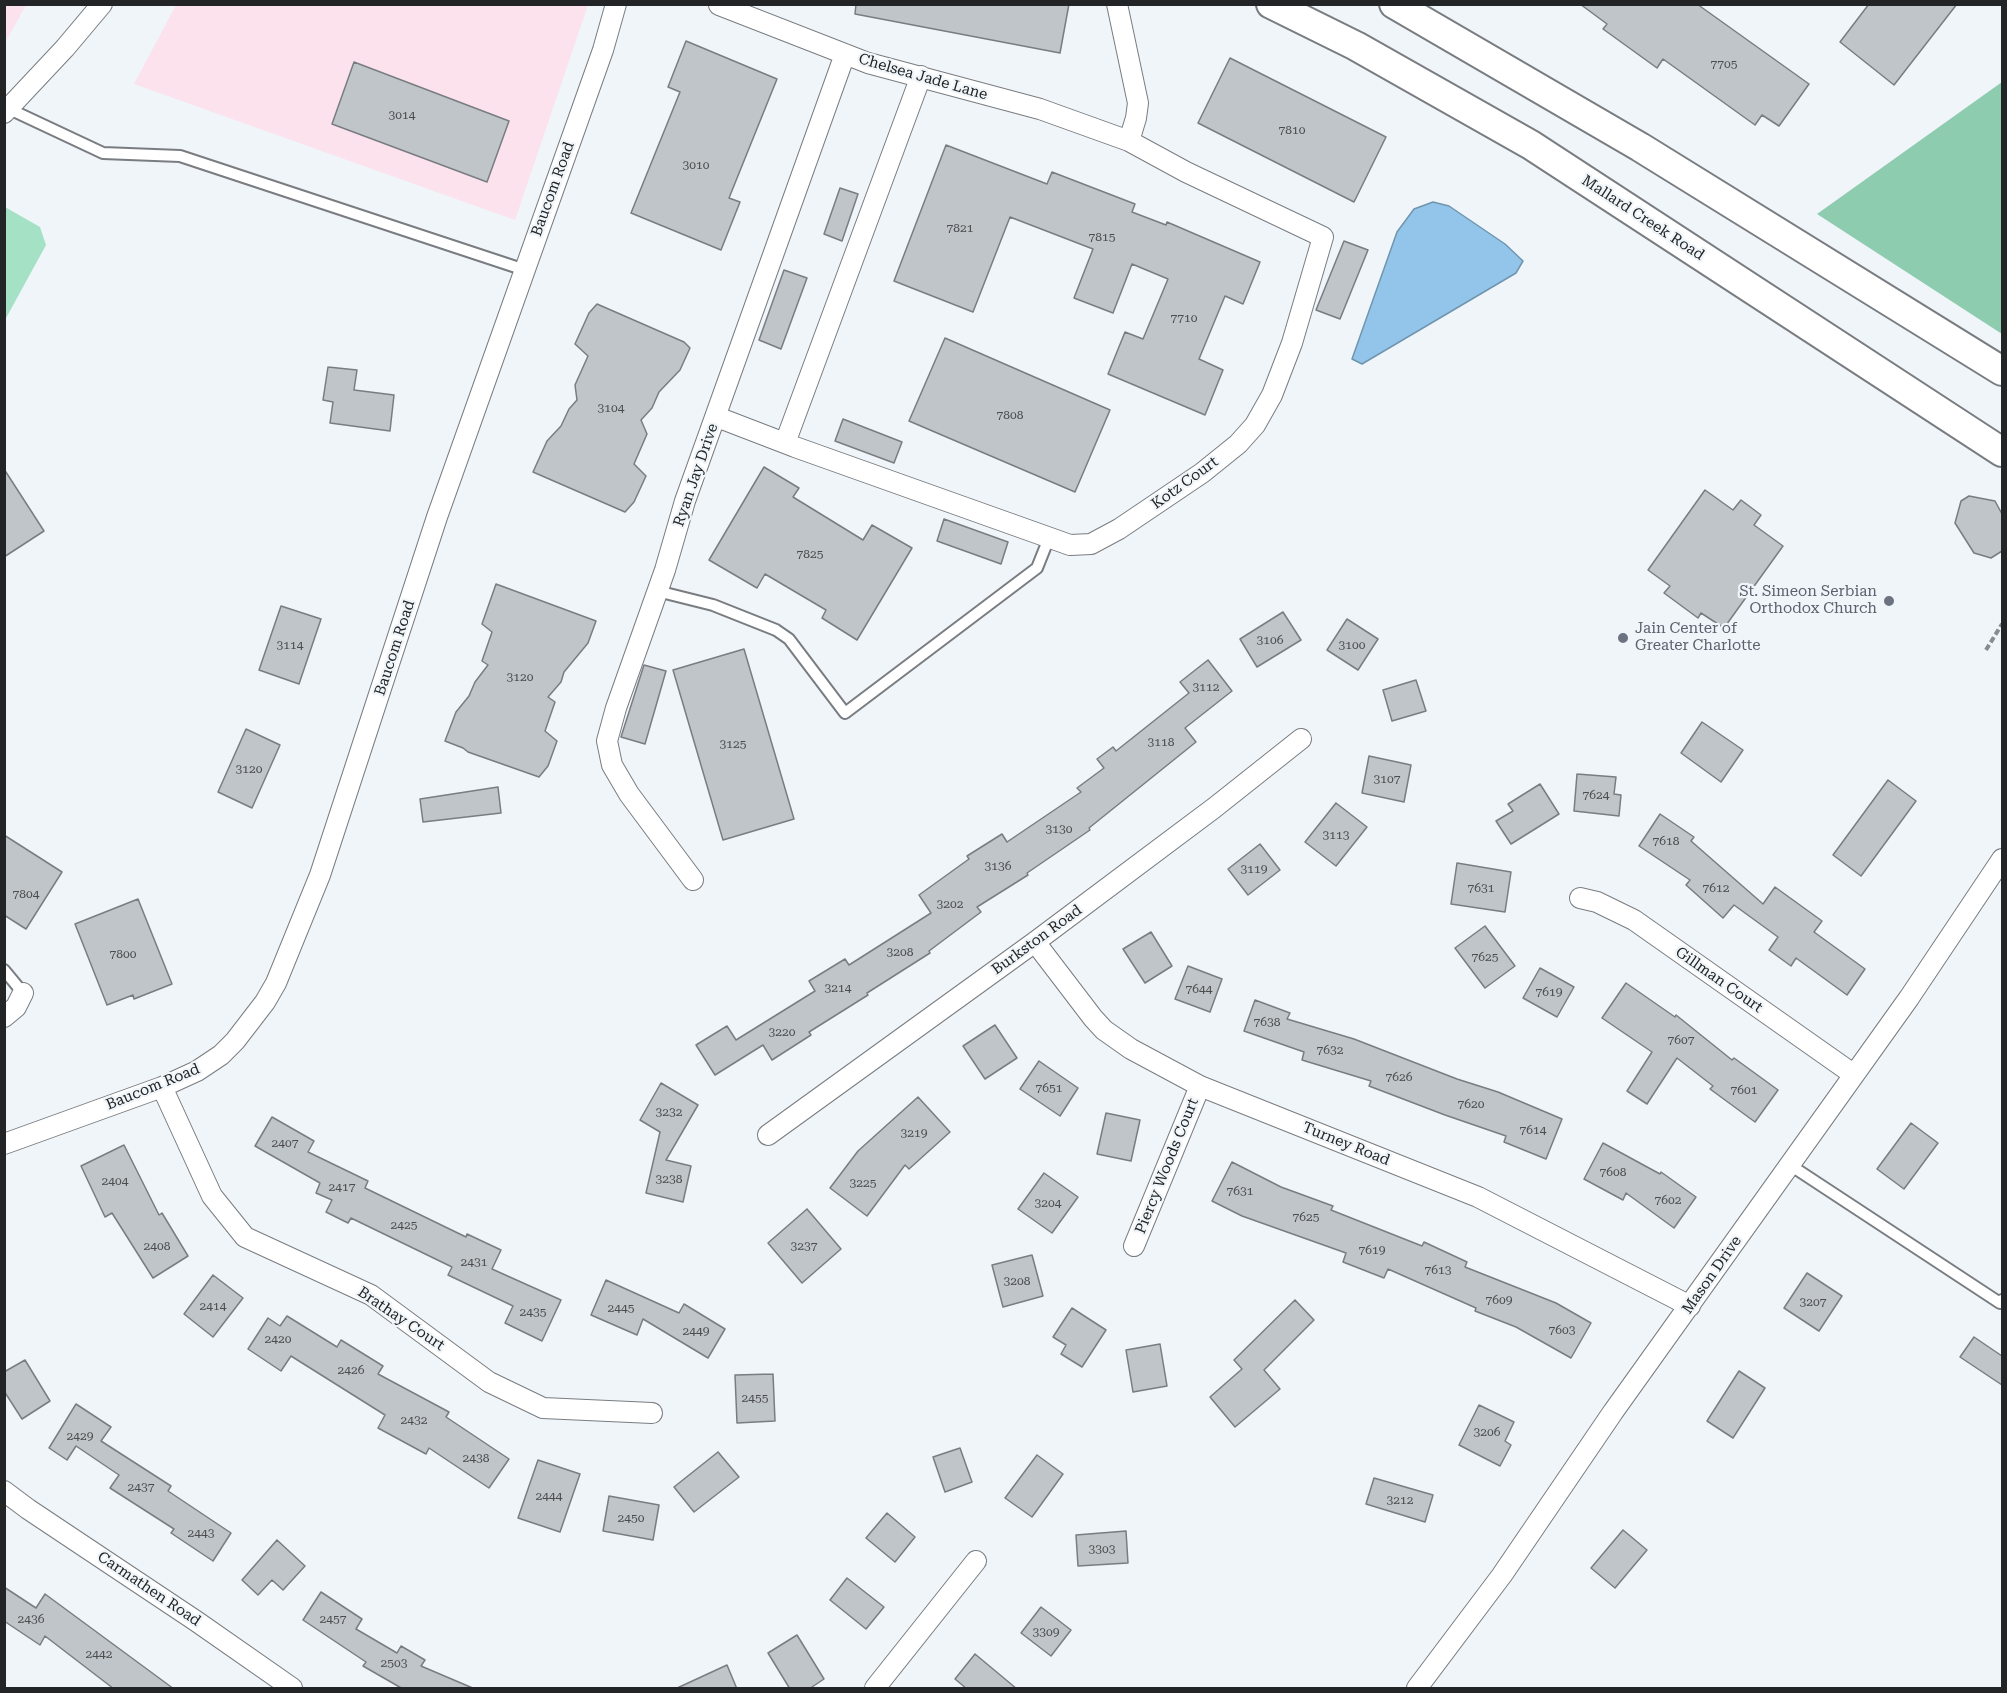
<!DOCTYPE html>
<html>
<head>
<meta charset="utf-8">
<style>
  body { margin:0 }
  #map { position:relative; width:2007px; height:1693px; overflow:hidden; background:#f0f5f9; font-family:"Roboto Serif",serif }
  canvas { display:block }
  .frame { position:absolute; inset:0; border:6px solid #222425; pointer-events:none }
</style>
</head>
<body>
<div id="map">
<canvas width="2007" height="1693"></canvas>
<div class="frame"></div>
</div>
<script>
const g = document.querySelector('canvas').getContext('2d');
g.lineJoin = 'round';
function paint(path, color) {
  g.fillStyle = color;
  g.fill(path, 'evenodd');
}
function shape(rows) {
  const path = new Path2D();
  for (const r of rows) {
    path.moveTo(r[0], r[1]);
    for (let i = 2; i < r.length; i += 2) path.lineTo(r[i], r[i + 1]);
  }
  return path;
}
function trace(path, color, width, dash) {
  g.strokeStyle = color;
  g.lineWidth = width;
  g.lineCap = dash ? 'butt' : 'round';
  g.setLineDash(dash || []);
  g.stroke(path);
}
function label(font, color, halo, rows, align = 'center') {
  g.font = font + ' "Roboto Serif",serif';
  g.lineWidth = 4.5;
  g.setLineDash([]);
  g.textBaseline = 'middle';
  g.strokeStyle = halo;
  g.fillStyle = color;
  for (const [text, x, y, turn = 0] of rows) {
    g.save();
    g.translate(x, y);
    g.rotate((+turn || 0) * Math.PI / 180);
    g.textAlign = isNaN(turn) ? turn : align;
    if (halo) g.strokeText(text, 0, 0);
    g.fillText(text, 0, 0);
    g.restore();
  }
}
const commercial = shape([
  [5,4,26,5,5,43,4,5],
  [176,5,588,5,515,220,134,84]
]);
const green = shape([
  [5,207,40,227,46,245,5,320]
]);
const forest = shape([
  [2002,82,2002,334,1817,214]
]);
const water = shape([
  [1433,202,1449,206,1505,244,1523,261,1516,273,1362,364,1352,359,1397,232,1414,209,1433,202]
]);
const building = shape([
  [856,4,1069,4,1060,53,855,14,856,4],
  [1580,4,1697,4,1809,84,1779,126,1762,115,1755,125,1663,59,1657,68,1603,29,1607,24,1580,4],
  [1869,4,1957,4,1894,85,1840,42,1869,4],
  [686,41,777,79,729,198,740,202,721,250,631,213,680,92,668,87,686,41],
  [1230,58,1386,137,1354,202,1198,123,1230,58],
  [354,62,509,121,487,182,332,124,354,62],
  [946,145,1047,184,1052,172,1135,204,1132,212,1166,225,1167,222,1260,262,1243,304,1225,296,1199,359,1223,370,1205,415,1108,374,1125,332,1143,339,1168,279,1132,264,1113,313,1074,298,1093,249,1010,217,973,312,894,281,946,145],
  [840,188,858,194,842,241,824,234,840,188],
  [1344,241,1368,250,1340,319,1316,310,1344,241],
  [784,270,807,278,781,349,759,340,784,270],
  [597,304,684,342,690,348,680,370,659,392,652,408,641,420,647,434,634,464,646,476,634,502,625,512,533,472,547,441,561,426,569,409,577,400,575,385,588,356,575,344,589,313,597,304],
  [945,338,1110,410,1075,492,909,421,945,338],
  [328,367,357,370,354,390,394,395,390,431,330,423,333,402,323,400,328,367],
  [843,419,902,442,894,463,835,441,843,419],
  [764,467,799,488,793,497,863,540,872,525,912,548,857,640,822,618,826,610,765,574,757,588,709,560,764,467],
  [4,469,44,531,4,557,4,469],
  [1705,490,1733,510,1741,500,1761,515,1754,525,1783,546,1724,628,1701,613,1698,618,1664,593,1670,586,1648,570,1705,490],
  [1969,496,1995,501,2002,514,2002,551,1991,558,1974,553,1955,523,1961,501,1969,496],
  [944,519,1008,542,1001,564,937,541,944,519],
  [496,584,596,621,588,643,564,672,561,682,548,697,555,702,545,731,557,741,548,766,539,777,468,752,463,748,445,741,456,712,469,696,475,682,488,665,482,661,492,632,482,624,496,584],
  [281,606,321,619,299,684,259,670,281,606],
  [1283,612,1301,640,1257,667,1240,639,1283,612],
  [1347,619,1378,639,1358,670,1327,650,1347,619],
  [744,649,794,819,723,840,673,670,744,649],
  [1208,660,1232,691,1185,728,1196,742,1089,828,1090,830,1027,873,1028,875,977,907,981,912,929,951,930,953,867,993,868,995,809,1032,811,1035,772,1060,763,1045,715,1075,696,1045,727,1026,736,1040,815,991,809,981,845,959,849,965,931,913,919,895,969,859,967,856,1002,834,1007,842,1081,792,1077,788,1104,768,1097,759,1113,747,1116,751,1189,693,1180,682,1208,660],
  [644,665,666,671,645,744,621,737,644,665],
  [1416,680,1426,711,1392,721,1383,690,1416,680],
  [1702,722,1743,750,1721,782,1681,753,1702,722],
  [246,729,280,745,252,808,218,792,246,729],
  [1369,756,1411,765,1404,802,1362,793,1369,756],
  [1577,774,1616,777,1614,794,1621,795,1619,816,1574,811,1577,774],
  [1888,780,1916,801,1861,876,1833,855,1888,780],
  [1540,784,1559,814,1511,844,1496,821,1513,811,1508,804,1540,784],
  [498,787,501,813,423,822,420,799,498,787],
  [1336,803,1367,827,1336,866,1305,842,1336,803],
  [1660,814,1694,837,1691,841,1763,904,1775,887,1822,921,1814,932,1865,969,1847,995,1796,958,1791,966,1769,950,1778,937,1734,905,1723,918,1686,885,1690,880,1639,846,1660,814],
  [4,835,62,872,26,929,4,915,4,835],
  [1260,844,1280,870,1248,895,1228,869,1260,844],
  [1457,863,1511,872,1505,912,1451,904,1457,863],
  [138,899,172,984,134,999,133,995,107,1005,75,924,138,899],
  [1485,926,1515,966,1485,988,1455,948,1485,926],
  [1151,932,1172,966,1145,983,1123,949,1151,932],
  [1188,966,1222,979,1210,1012,1175,999,1188,966],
  [1540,968,1574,987,1557,1017,1523,998,1540,968],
  [1626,983,1675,1017,1676,1015,1732,1060,1734,1058,1778,1090,1755,1122,1710,1089,1713,1086,1677,1058,1647,1104,1627,1091,1652,1052,1602,1018,1626,983],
  [1255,1000,1290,1013,1287,1019,1354,1039,1457,1079,1498,1092,1562,1119,1546,1159,1504,1142,1506,1136,1445,1115,1369,1086,1371,1081,1302,1060,1304,1052,1244,1031,1255,1000],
  [995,1025,1017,1058,985,1079,963,1046,995,1025],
  [1039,1061,1078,1088,1060,1116,1020,1089,1039,1061],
  [661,1083,698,1105,666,1160,691,1166,683,1202,646,1193,660,1132,640,1120,661,1083],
  [918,1097,950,1132,909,1169,905,1165,867,1216,830,1188,858,1151,918,1097],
  [1106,1113,1140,1120,1131,1161,1097,1154,1106,1113],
  [272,1117,314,1141,308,1152,368,1181,365,1188,466,1237,467,1234,501,1250,492,1269,561,1300,542,1341,505,1323,513,1306,448,1275,452,1267,351,1218,348,1223,326,1212,332,1200,316,1193,320,1183,255,1146,272,1117],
  [1911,1123,1938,1143,1904,1189,1877,1169,1911,1123],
  [1603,1143,1660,1174,1661,1172,1696,1197,1674,1228,1626,1193,1623,1200,1584,1179,1603,1143],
  [124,1145,159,1215,162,1213,188,1256,153,1278,112,1213,105,1217,81,1166,124,1145],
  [1232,1162,1281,1187,1333,1206,1331,1210,1422,1246,1424,1242,1467,1262,1465,1267,1556,1303,1591,1323,1571,1358,1516,1327,1475,1311,1476,1308,1388,1269,1384,1278,1343,1262,1346,1253,1242,1216,1212,1201,1232,1162],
  [1044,1173,1078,1197,1052,1233,1018,1209,1044,1173],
  [807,1209,841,1249,802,1283,768,1243,807,1209],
  [1032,1255,1043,1296,1003,1307,992,1265,1032,1255],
  [1807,1273,1842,1296,1819,1331,1784,1308,1807,1273],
  [213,1275,243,1298,213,1337,184,1314,213,1275],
  [606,1280,679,1313,684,1304,725,1329,708,1358,643,1319,637,1335,591,1315,606,1280],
  [1295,1300,1314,1320,1264,1370,1280,1389,1235,1427,1210,1397,1242,1369,1234,1360,1295,1300],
  [1072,1308,1106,1330,1082,1367,1061,1354,1066,1345,1053,1337,1072,1308],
  [287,1316,337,1347,341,1340,383,1366,378,1374,449,1412,446,1417,509,1459,489,1488,429,1448,426,1454,378,1428,385,1415,291,1356,281,1371,248,1349,268,1318,280,1326,287,1316],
  [1974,1337,2002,1356,2002,1385,1960,1357,1974,1337],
  [1160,1344,1167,1386,1133,1392,1126,1350,1160,1344],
  [25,1360,50,1401,22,1419,4,1391,4,1372,25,1360],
  [1739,1371,1765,1388,1733,1438,1707,1421,1739,1371],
  [773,1374,775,1421,737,1423,735,1375,773,1374],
  [76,1404,111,1427,101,1441,171,1486,168,1491,231,1533,213,1561,171,1533,174,1529,110,1488,119,1475,76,1446,67,1460,49,1448,76,1404],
  [1479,1405,1514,1422,1505,1441,1511,1445,1500,1466,1459,1445,1479,1405],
  [960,1448,972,1482,945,1492,933,1457,960,1448],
  [718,1452,739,1477,694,1512,674,1487,718,1452],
  [1037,1455,1063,1474,1032,1517,1005,1498,1037,1455],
  [538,1460,580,1474,560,1532,518,1518,538,1460],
  [1374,1478,1433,1495,1425,1522,1366,1504,1374,1478],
  [609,1496,659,1505,653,1540,603,1531,609,1496],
  [887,1513,915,1537,895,1562,866,1538,887,1513],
  [1623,1530,1647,1550,1615,1588,1591,1568,1623,1530],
  [1126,1531,1128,1563,1078,1566,1076,1535,1126,1531],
  [277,1540,305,1566,283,1590,272,1580,258,1595,242,1580,277,1540],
  [847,1578,884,1607,866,1629,830,1600,847,1578],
  [4,1587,36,1608,45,1594,174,1689,114,1689,45,1636,40,1645,4,1621,4,1587],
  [321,1592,362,1619,356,1629,397,1653,401,1646,425,1660,421,1666,475,1689,403,1689,363,1666,366,1662,303,1620,321,1592],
  [1041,1607,1071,1630,1051,1656,1021,1633,1041,1607],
  [797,1635,824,1679,809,1689,790,1689,768,1653,797,1635],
  [975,1654,1017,1689,967,1689,955,1679,975,1654],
  [727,1665,737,1689,675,1689,727,1665]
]);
const path = shape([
  [1986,650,2002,624]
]);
const service = shape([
  [5,107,103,153,180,156,525,270],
  [657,591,713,605,776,630,789,639,845,713,1037,568,1049,538],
  [4,970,23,993],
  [1790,1165,2000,1303,2002,1300]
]);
const minor = shape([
  [1117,4,1138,103,1136,118,1129,141],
  [4,113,65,48,102,4],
  [717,417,795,447,1070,545,1091,544,1119,529,1202,473,1238,444,1255,425,1272,395,1292,343,1323,237,1186,172,1129,141,1040,109,868,63,719,5],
  [785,443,921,76],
  [693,880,629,794,612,765,607,741,616,708,665,570,685,501,845,54],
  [1580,898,1597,902,1634,920,1853,1074],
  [1035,942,1093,1018,1104,1030,1131,1049,1200,1086,1478,1197,1690,1306],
  [4,1017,16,1007,23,993],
  [162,1087,212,1196,245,1237,371,1295,489,1382,543,1408,652,1413],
  [768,1135,1035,942,1214,808,1301,739],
  [4,1144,162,1087,197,1071,221,1055,235,1041,265,1002,276,983,320,875,437,517,603,50,616,4],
  [1134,1246,1200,1086],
  [4,1491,28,1509,196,1621,292,1688],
  [875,1688,976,1561],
  [1417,1688,1502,1575,1613,1412,1909,998,2002,859]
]);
const secondary = shape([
  [1271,4,1356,46,1531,145,2002,452],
  [1394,4,1640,147,2002,371]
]);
const markers = [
  [1889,601,6,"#6b7280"],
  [1623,638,6,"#6b7280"]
];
const numberNames = [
  ["7705",1724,64],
  ["3014",402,115],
  ["7810",1292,130],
  ["3010",696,165],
  ["7821",960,228],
  ["7815",1102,237],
  ["7710",1184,318],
  ["3104",611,408],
  ["7808",1010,415],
  ["7825",810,554],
  ["3106",1270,640],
  ["3114",290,645],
  ["3100",1352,645],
  ["3120",520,677],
  ["3112",1206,687],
  ["3118",1161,742],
  ["3125",733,744],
  ["3120",249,769],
  ["3107",1387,779],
  ["7624",1596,795],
  ["3130",1059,829],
  ["3113",1336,835],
  ["7618",1666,841],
  ["3136",998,866],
  ["3119",1254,869],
  ["7631",1481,888],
  ["7612",1716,888],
  ["7804",26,894],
  ["3202",950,904],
  ["3208",900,952],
  ["7800",123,954],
  ["7625",1485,957],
  ["3214",838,988],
  ["7644",1199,989],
  ["7619",1549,992],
  ["7638",1267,1022],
  ["3220",782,1032],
  ["7607",1681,1040],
  ["7632",1330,1050],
  ["7626",1399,1077],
  ["7651",1049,1088],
  ["7601",1744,1090],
  ["7620",1471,1104],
  ["3232",669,1112],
  ["7614",1533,1130],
  ["3219",914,1133],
  ["2407",285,1143],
  ["7608",1613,1172],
  ["3238",669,1179],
  ["2404",115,1181],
  ["3225",863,1183],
  ["2417",342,1187],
  ["7631",1240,1191],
  ["7602",1668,1200],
  ["3204",1048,1203],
  ["7625",1306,1217],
  ["2425",404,1225],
  ["2408",157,1246],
  ["3237",804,1246],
  ["7619",1372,1250],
  ["2431",474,1262],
  ["7613",1438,1270],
  ["3208",1017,1281],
  ["7609",1499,1300],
  ["3207",1813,1302],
  ["2414",213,1306],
  ["2445",621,1308],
  ["2435",533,1312],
  ["7603",1562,1330],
  ["2449",696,1331],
  ["2420",278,1339],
  ["2426",351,1370],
  ["2455",755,1398],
  ["2432",414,1420],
  ["3206",1487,1432],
  ["2429",80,1436],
  ["2438",476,1458],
  ["2437",141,1487],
  ["2444",549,1496],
  ["3212",1400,1500],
  ["2450",631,1518],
  ["2443",201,1533],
  ["3303",1102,1549],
  ["2436",31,1619],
  ["2457",333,1619],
  ["3309",1046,1632],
  ["2442",99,1654],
  ["2503",394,1663]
];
const streetNames = [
  ["Chelsea Jade Lane",923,77,16],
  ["Baucom Road",553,189,-70],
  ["Mallard Creek Road",1643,218,33],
  ["Ryan Jay Drive",696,475,-71],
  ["Kotz Court",1185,483,-36],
  ["Baucom Road",395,648,-72],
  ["Burkston Road",1037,940,-36],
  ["Gillman Court",1719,980,35],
  ["Baucom Road",153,1087,-22],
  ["Turney Road",1346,1144,22],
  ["Piercy Woods Court",1167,1166,-68],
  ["Mason Drive",1712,1275,-55],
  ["Brathay Court",401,1319,34],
  ["Carmathen Road",149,1589,34]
];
const worshipNames = [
  ["St. Simeon Serbian",1877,592],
  ["Orthodox Church",1877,609],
  ["Jain Center of",1635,629,"left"],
  ["Greater Charlotte",1635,646,"left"]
];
paint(commercial, '#fbe2ed');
paint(green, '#a4e1c5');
paint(forest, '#8eccb0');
paint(water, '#92c5e9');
trace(water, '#7095ae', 1.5);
paint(building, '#c0c5c9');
trace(building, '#797d82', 1.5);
trace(service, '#797d81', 14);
trace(minor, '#797d81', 22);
trace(secondary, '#797d81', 32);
trace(path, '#888c8e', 4, [6, 3]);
trace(service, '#fff', 10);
trace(minor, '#fff', 20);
trace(secondary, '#fff', 28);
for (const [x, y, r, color] of markers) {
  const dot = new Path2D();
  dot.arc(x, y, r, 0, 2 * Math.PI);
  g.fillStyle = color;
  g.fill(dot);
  trace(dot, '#f0f5f9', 2);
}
label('12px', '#4a4c4e', null, numberNames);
label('15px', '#222425', '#f0f5f9', streetNames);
label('15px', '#5b616d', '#f0f5f9', worshipNames, 'right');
</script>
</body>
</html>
